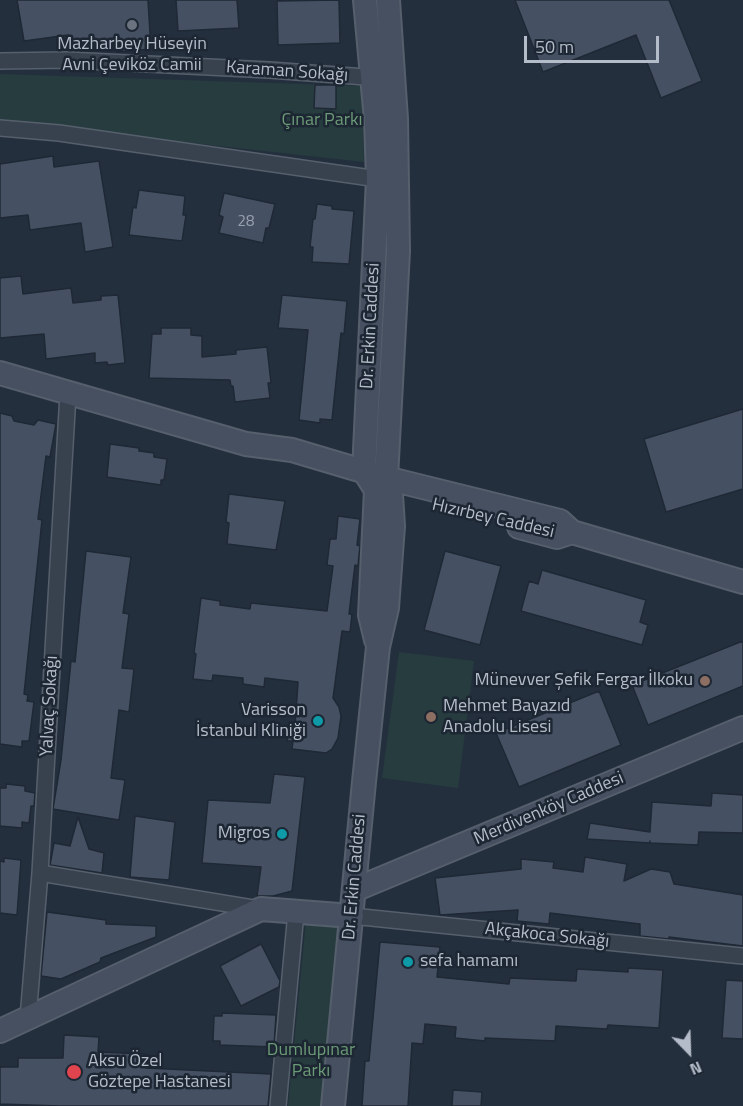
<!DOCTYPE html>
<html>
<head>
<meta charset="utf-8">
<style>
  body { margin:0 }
  #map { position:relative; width:743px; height:1106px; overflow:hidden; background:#242f3e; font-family:"Titillium Web",sans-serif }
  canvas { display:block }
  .north { position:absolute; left:659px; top:1022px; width:60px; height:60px; -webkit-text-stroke:4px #1d2633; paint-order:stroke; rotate:157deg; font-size:16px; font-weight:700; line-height:24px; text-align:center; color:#b4bcc9 }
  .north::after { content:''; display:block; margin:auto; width:21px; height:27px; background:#b4bcc9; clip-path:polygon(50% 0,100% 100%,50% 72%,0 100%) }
  .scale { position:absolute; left:524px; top:36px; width:135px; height:27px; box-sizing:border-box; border:3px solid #b4bcc9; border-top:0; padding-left:8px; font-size:18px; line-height:21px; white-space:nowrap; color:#b4bcc9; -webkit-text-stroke:4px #1d2633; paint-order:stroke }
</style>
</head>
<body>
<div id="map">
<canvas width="743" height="1106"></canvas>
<div class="north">N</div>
<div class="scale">50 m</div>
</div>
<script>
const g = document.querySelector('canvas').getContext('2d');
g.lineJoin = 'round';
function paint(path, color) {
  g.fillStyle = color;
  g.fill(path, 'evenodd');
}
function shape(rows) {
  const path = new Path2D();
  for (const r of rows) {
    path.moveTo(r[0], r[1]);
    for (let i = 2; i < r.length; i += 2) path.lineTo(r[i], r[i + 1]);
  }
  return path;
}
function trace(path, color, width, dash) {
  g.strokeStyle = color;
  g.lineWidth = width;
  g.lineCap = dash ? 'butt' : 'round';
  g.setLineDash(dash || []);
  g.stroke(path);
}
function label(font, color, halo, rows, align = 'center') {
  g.font = font + ' "Titillium Web",sans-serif';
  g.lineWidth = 5;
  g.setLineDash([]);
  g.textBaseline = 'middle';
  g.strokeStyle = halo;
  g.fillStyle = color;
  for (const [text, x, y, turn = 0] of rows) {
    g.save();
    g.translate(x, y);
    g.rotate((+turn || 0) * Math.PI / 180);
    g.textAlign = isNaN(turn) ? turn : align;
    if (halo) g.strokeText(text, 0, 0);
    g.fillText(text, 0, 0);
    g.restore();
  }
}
const green = shape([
  [0,74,362,86,364,162,0,122],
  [399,652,474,661,458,788,382,778],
  [342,920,325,1106,288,1106,306,921]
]);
const building = shape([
  [17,0,148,0,151,49,117,52,116,38,69,45,68,35,24,41,17,0],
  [176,0,237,0,239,28,178,31,176,0],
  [339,0,340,43,278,45,277,1,339,0],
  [515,0,669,0,702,81,661,98,636,35,543,72,515,0],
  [315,85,336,85,336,109,314,108,315,85],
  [53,156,54,167,99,161,113,247,85,252,81,223,30,230,28,215,0,218,0,164,53,156],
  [139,190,185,196,183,215,186,215,182,241,129,235,133,207,136,208,139,190],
  [224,193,275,204,269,228,266,228,263,243,219,233,223,217,219,215,224,193],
  [317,204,332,206,332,209,354,211,349,264,312,262,313,247,310,247,313,219,315,219,317,204],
  [21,276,23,294,71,288,73,303,101,300,101,296,118,295,125,363,108,365,107,362,95,363,95,353,46,359,44,334,0,338,0,278,21,276],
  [282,295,347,301,344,334,341,333,332,420,320,419,320,423,299,420,308,330,278,328,282,295],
  [161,328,191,328,191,335,202,336,202,357,236,354,236,350,267,347,271,383,268,383,270,398,235,402,233,386,231,386,230,380,149,378,152,334,161,334,161,328],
  [743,409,743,489,666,512,644,439,743,409],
  [0,413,12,416,14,421,34,425,38,420,56,424,50,457,46,456,38,519,42,520,24,694,28,695,27,701,34,702,29,741,22,741,22,747,0,744,0,413],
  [110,444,139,448,139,451,154,453,154,457,167,459,164,480,161,480,161,485,107,477,110,444],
  [229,494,285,501,276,550,227,544,229,523,226,522,229,494],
  [338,516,360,519,357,545,360,546,359,555,358,566,355,565,349,614,352,614,350,632,342,631,333,698,339,707,341,716,338,738,332,749,326,753,292,749,293,741,287,741,290,725,295,726,298,682,265,678,264,687,243,684,243,678,213,675,212,681,193,679,196,654,194,653,201,598,220,601,220,605,250,609,251,603,327,611,333,566,327,565,330,539,336,539,338,516],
  [86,551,131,557,123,613,129,614,122,668,134,669,129,712,119,710,111,778,125,780,119,820,53,809,61,760,71,661,75,662,86,551],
  [445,551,501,566,480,645,424,630,445,551],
  [542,570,646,600,640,622,648,625,642,645,521,611,529,581,538,584,542,570],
  [743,641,743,686,648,725,632,685,743,641],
  [599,691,621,745,519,787,496,733,599,691],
  [274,774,305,777,292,891,273,896,257,896,261,867,202,863,208,800,270,803,274,774],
  [6,784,25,786,25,791,35,793,34,806,31,806,29,823,22,822,22,828,0,826,0,788,6,788,6,784],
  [712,793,743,795,743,833,699,832,698,845,650,843,650,841,650,843,587,839,590,823,650,832,652,802,711,806,712,793],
  [135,816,175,822,169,880,130,877,135,816],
  [78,817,89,849,104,853,102,873,50,865,54,843,70,846,78,817],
  [585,857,627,864,624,881,651,869,670,872,674,884,743,895,743,946,669,937,669,939,640,936,640,924,550,913,549,924,517,921,518,910,440,915,435,878,521,869,521,859,554,862,553,868,583,872,585,857],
  [4,858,21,860,17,915,0,913,0,861,4,862,4,858],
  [47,912,106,920,106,924,156,926,156,937,101,958,100,962,61,979,41,976,47,912],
  [380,942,440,947,437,977,509,984,510,978,576,981,577,969,628,972,628,968,663,970,659,1028,608,1025,607,1029,556,1026,555,1041,485,1038,485,1041,455,1038,456,1027,425,1024,423,1044,412,1043,408,1106,362,1106,365,1061,369,1061,380,942],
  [261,944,280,981,279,987,241,1006,220,966,261,944],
  [726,980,743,981,743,1039,722,1038,726,980],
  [222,1013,276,1015,274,1047,220,1045,220,1041,213,1041,214,1016,222,1016,222,1013],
  [64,1035,99,1037,98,1052,146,1054,146,1068,271,1074,268,1106,60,1106,0,1104,0,1067,18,1067,18,1058,63,1058,64,1035],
  [453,1090,482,1092,481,1106,452,1106,453,1090]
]);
const street = shape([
  [0,61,67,60,269,70,380,78],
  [0,128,59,133,378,179],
  [40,873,259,909],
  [352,916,743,956],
  [28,1018,40,873,68,394],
  [278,1106,296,912]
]);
const secondary = shape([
  [365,0,376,120,378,179,364,471,376,490,370,615,376,640],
  [0,373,246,444,292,450,386,478,560,521,572,532],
  [519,527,557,537,572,532,743,582],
  [354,890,743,728],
  [0,1031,261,909,352,916],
  [333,1106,364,782,378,647,387,608,393,526,391,494,386,478,398,251,396,119,388,0]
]);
const markers = [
  [132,25,6,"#6b7280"],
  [705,681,6,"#8d6e63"],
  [431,717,6,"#8d6e63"],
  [318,721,6,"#0f9aa8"],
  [282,834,6,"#0f9aa8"],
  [408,962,6,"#0f9aa8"],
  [74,1072,8,"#e0444e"]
];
const numberNames = [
  ["28",246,222]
];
const poiNames = [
  ["Mazharbey Hüseyin",132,45,"center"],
  ["Avni Çeviköz Camii",132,66,"center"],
  ["Münevver Şefik Fergar İlkoku",693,681],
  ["Mehmet Bayazıd",443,707,"left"],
  ["Anadolu Lisesi",443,728,"left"],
  ["Varisson",306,711],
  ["İstanbul Kliniği",306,732],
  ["Migros",270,834],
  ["sefa hamamı",420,962,"left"],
  ["Aksu Özel",88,1062,"left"],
  ["Göztepe Hastanesi",88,1083,"left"]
];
const streetNames = [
  ["Karaman Sokağı",287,72,4],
  ["Dr. Erkin Caddesi",371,326,-87],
  ["Hızırbey Caddesi",493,519,13],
  ["Yalvaç Sokağı",50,706,-87],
  ["Merdivenköy Caddesi",549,809,-23],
  ["Dr. Erkin Caddesi",355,877,-85],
  ["Akçakoca Sokağı",547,936,6]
];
const parkNames = [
  ["Çınar Parkı",322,121],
  ["Dumlupınar",311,1051],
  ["Parkı",311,1072]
];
paint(green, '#263c3f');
paint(building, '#455162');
trace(building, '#1f2835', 1.5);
trace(street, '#565f6c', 18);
trace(secondary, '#565f6c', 26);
trace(street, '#38414e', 15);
trace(secondary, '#465061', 22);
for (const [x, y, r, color] of markers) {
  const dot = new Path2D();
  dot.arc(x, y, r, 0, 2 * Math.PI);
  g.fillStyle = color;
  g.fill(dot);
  trace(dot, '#1d2633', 2);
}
label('15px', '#98a1af', null, numberNames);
label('18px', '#b4bcc9', '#1d2633', poiNames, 'right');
label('18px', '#b4bcc9', '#1d2633', streetNames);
label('18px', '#6b9a76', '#1d2633', parkNames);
</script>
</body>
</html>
